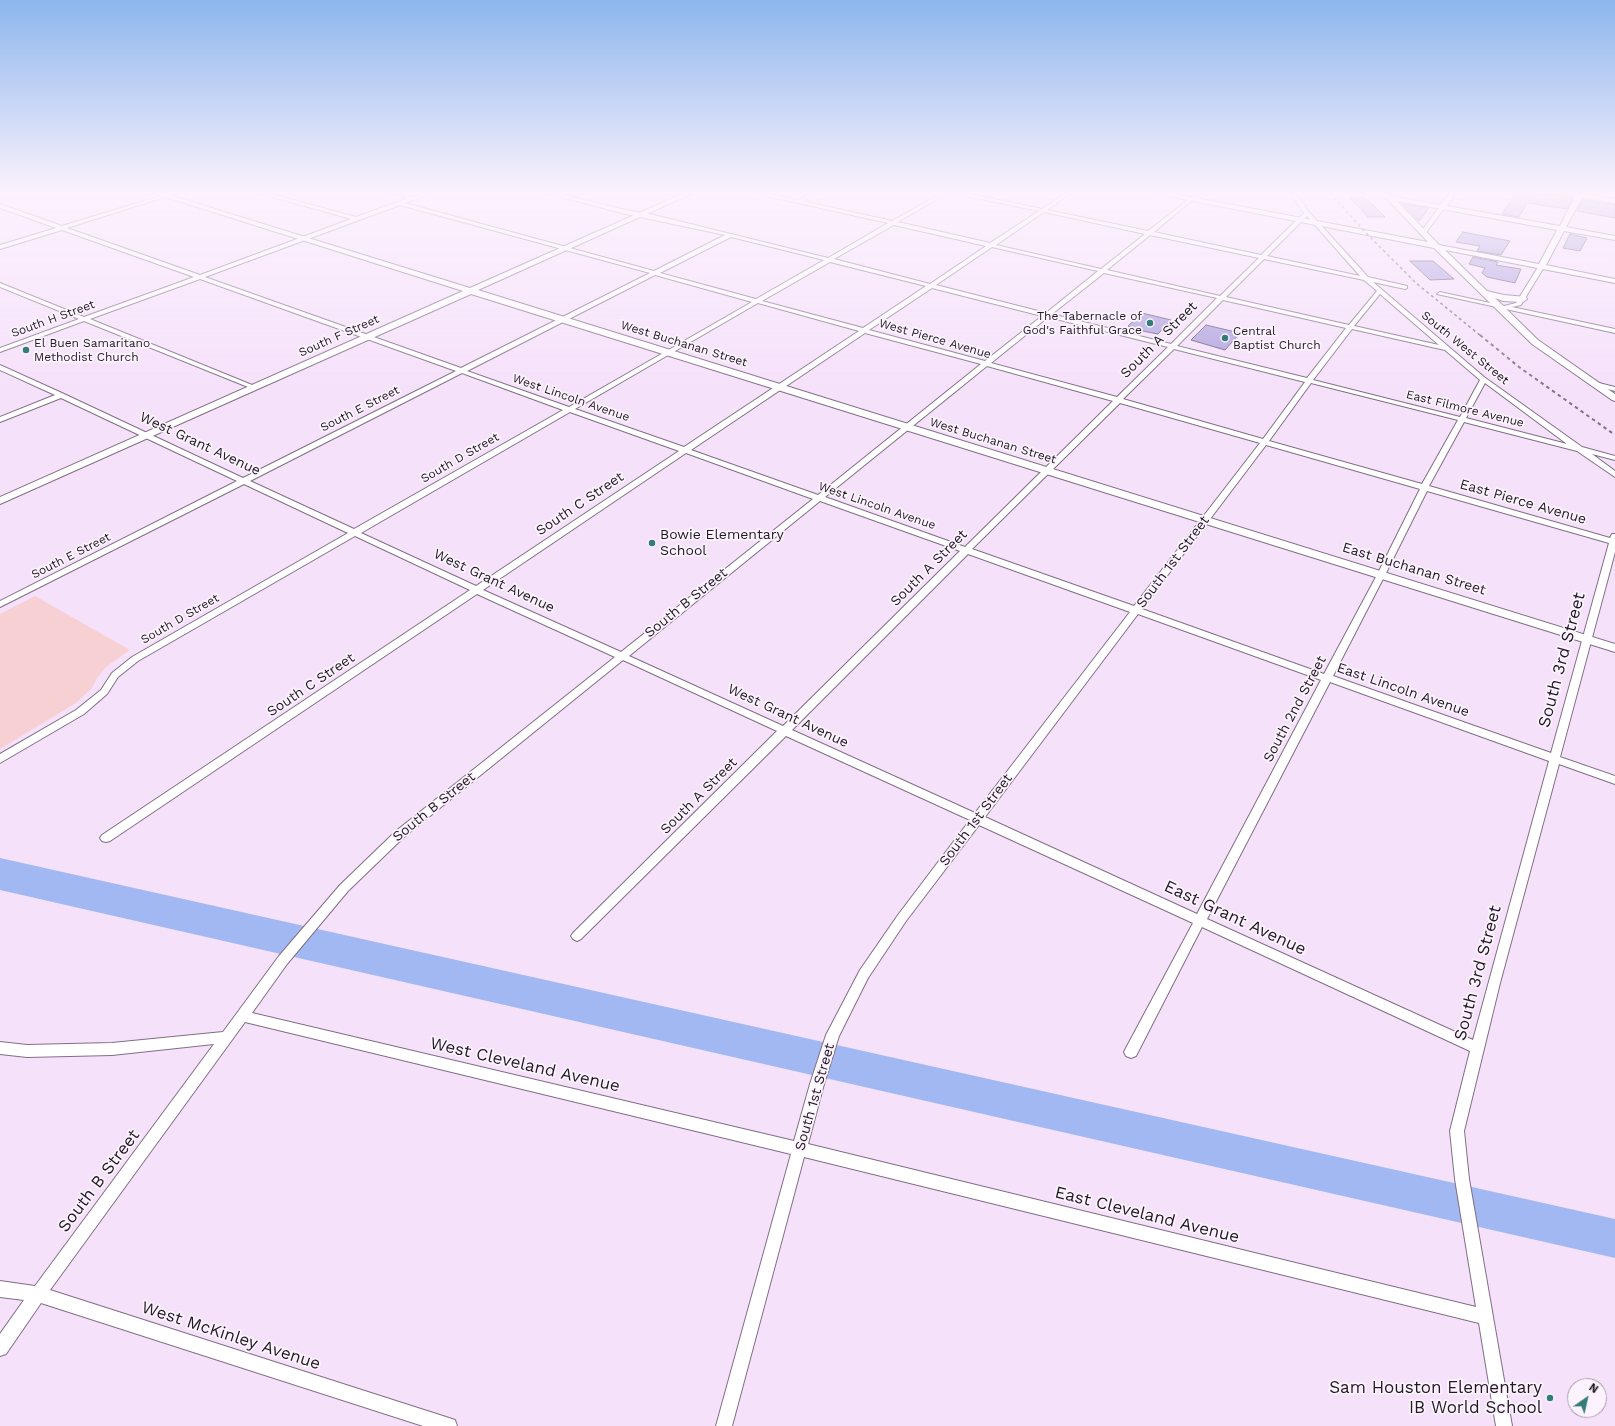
<!DOCTYPE html>
<html>
<head>
<meta charset="utf-8">
<style>
  body { margin:0 }
  #map { position:relative; width:1615px; height:1426px; overflow:hidden; background:#f6e1fb; font-family:"Work Sans",sans-serif }
  canvas { display:block }
  .north { position:absolute; left:1567px; top:1378px; width:40px; height:40px; box-sizing:border-box; background:#fcf3fe; border:1px solid #a49ca6; border-radius:50%; rotate:34deg; font-size:11px; font-weight:700; line-height:16px; text-align:center; color:#211a23 }
  .north::after { content:''; display:block; margin:auto; width:14px; height:18px; background:#347c78; clip-path:polygon(50% 0,100% 100%,50% 72%,0 100%) }
</style>
</head>
<body>
<div id="map">
<canvas width="1615" height="1426"></canvas>
<div class="north">N</div>
</div>
<script>
const g = document.querySelector('canvas').getContext('2d');
g.lineJoin = 'round';
function paint(path, color) {
  g.fillStyle = color;
  g.fill(path, 'evenodd');
}
function shape(rows) {
  const path = new Path2D();
  for (const r of rows) {
    path.moveTo(r[0], r[1]);
    for (let i = 2; i < r.length; i += 2) path.lineTo(r[i], r[i + 1]);
  }
  return path;
}
function trace(path, color, width, dash) {
  g.strokeStyle = color;
  g.lineWidth = width;
  g.lineCap = dash ? 'butt' : 'round';
  g.setLineDash(dash || []);
  g.stroke(path);
}
function label(font, color, halo, rows, align = 'center') {
  g.font = font + ' "Work Sans",sans-serif';
  g.lineWidth = 3.5;
  g.setLineDash([]);
  g.textBaseline = 'middle';
  g.strokeStyle = halo;
  g.fillStyle = color;
  for (const [text, x, y, turn = 0] of rows) {
    g.save();
    g.translate(x, y);
    g.rotate((+turn || 0) * Math.PI / 180);
    g.textAlign = isNaN(turn) ? turn : align;
    if (halo) g.strokeText(text, 0, 0);
    g.fillText(text, 0, 0);
    g.restore();
  }
}
const green = shape([
  [35,596,130,650,106,667,97,678,92,688,76,703,0,749,0,614]
]);
const water = shape([
  [0,858,1615,1219,1615,1258,0,890]
]);
const building = shape([
  [1516,193,1533,193,1546,195,1547,193,1573,198,1567,209,1527,203,1519,217,1502,214,1516,193],
  [1364,197,1372,204,1385,217,1368,217,1350,198,1364,197],
  [1583,200,1615,205,1615,218,1577,211,1583,200],
  [1403,204,1429,208,1419,221,1403,204],
  [1463,232,1510,241,1501,255,1477,251,1480,246,1456,242,1463,232],
  [1570,234,1587,238,1580,251,1563,248,1570,234],
  [1473,257,1498,262,1496,265,1521,269,1515,283,1487,277,1482,273,1485,268,1469,264,1473,257],
  [1410,261,1433,261,1454,279,1430,280,1410,261],
  [1142,313,1171,320,1158,334,1132,329,1133,328,1128,326,1142,313],
  [1206,325,1240,333,1225,350,1191,340,1206,325]
]);
const street = shape([
  [170,193,177,193,67,228,200,275,351,219,262,194,262,193,268,193,356,217,408,198,389,194,389,193,413,197,425,193,430,193,430,194,405,203,654,271,725,235,626,214,549,194,549,193,555,193,626,210,654,215,828,258,888,223,762,195,760,193,766,193,798,200,812,193,817,193,803,201,892,221,942,193,947,193,898,222,990,243,1039,211,961,195,959,193,966,193,1042,209,1066,193,1071,193,1047,210,1148,231,1197,193,1201,193,1154,232,1261,255,1304,213,1290,193,1295,193,1309,212,1368,277,1407,286,1407,288,1405,289,1373,282,1484,377,1582,447,1615,456,1615,460,1592,454,1615,471,1615,477,1577,451,1464,422,1429,486,1610,538,1612,534,1615,534,1615,552,1560,757,1615,776,1615,784,1559,764,1500,983,1464,1131,1469,1179,1512,1426,1496,1426,1479,1323,804,1157,732,1426,716,1426,791,1154,245,1022,50,1290,449,1418,455,1420,457,1426,423,1426,41,1303,6,1354,0,1356,0,1334,24,1300,0,1297,0,1281,35,1286,214,1044,112,1055,27,1057,0,1054,0,1042,27,1045,112,1043,223,1032,279,956,340,885,396,831,615,657,477,594,110,841,106,842,102,841,100,838,102,835,470,590,355,536,138,661,118,677,107,694,84,714,0,763,0,754,76,710,101,690,112,673,132,657,348,533,244,484,0,607,0,601,237,481,61,398,0,422,0,417,55,395,0,370,0,365,64,394,243,478,456,371,200,279,90,319,257,387,257,389,253,389,84,321,0,352,0,348,79,319,0,287,0,283,84,317,194,277,62,230,0,249,0,245,56,228,0,208,0,204,62,226,170,193],
  [400,205,650,273,461,368,205,277,400,205],
  [1044,212,1145,234,1101,269,996,245,1044,212],
  [1307,216,1360,276,1267,256,1307,216],
  [894,225,986,246,930,284,834,259,894,225],
  [1150,235,1259,258,1220,296,1107,270,1150,235],
  [731,237,824,260,756,299,660,273,731,237],
  [992,247,1098,271,1046,313,936,285,992,247],
  [1264,259,1364,280,1377,291,1349,325,1226,297,1264,259],
  [830,262,926,286,863,328,762,301,830,262],
  [1104,273,1217,298,1171,344,1052,314,1104,273],
  [655,275,752,302,569,407,467,371,655,275],
  [932,288,1042,316,985,361,869,330,932,288],
  [1380,294,1439,345,1354,326,1380,294],
  [1223,300,1346,328,1307,378,1177,346,1223,300],
  [758,303,859,331,684,447,575,409,758,303],
  [1048,317,1168,347,1117,397,991,363,1048,317],
  [1352,329,1445,350,1480,380,1460,417,1313,380,1352,329],
  [865,333,981,364,818,495,691,450,865,333],
  [1174,349,1305,382,1263,439,1123,399,1174,349],
  [987,366,1113,401,965,547,825,497,987,366],
  [462,373,563,410,354,529,250,481,462,373],
  [1311,383,1458,420,1422,484,1269,441,1311,383],
  [1485,383,1567,444,1466,418,1485,383],
  [1120,403,1260,443,1134,606,972,549,1120,403],
  [570,412,679,451,476,586,361,533,570,412],
  [1266,445,1420,489,1377,575,1324,674,1142,609,1266,445],
  [686,453,813,499,621,652,483,590,686,453],
  [1427,491,1609,543,1551,753,1333,676,1385,575,1427,491],
  [820,501,960,551,783,726,629,656,820,501],
  [968,554,1130,612,975,813,792,730,968,554],
  [1138,614,1321,680,1197,914,985,817,1138,614],
  [623,660,777,731,573,933,571,936,573,939,577,941,581,939,786,736,970,820,898,915,860,970,826,1035,810,1084,794,1141,252,1013,287,964,348,891,404,837,623,660],
  [1330,682,1549,761,1473,1040,1207,919,1330,682],
  [979,825,1193,923,1126,1048,1124,1052,1126,1056,1131,1058,1136,1056,1202,927,1470,1051,1450,1131,1455,1179,1476,1307,808,1144,824,1084,839,1036,868,978,906,921,979,825],
  [1440,206,1445,207,1425,234,1421,234,1420,233,1440,206],
  [1541,265,1544,267,1521,305,1512,307,1615,329,1615,333,1437,294,1440,292,1504,306,1516,303,1538,267,1541,265],
  [1595,382,1615,387,1615,391,1593,385,1593,383,1595,382]
]);
const secondary = shape([
  [153,193,163,193,470,288,684,193,692,193,691,194,478,290,1615,644,1615,652,471,294,0,504,0,497,463,291,153,193],
  [1158,193,1170,193,1428,242,1387,199,1361,194,1360,193,1382,194,1382,193,1388,193,1392,196,1440,205,1450,193,1456,193,1447,206,1560,226,1575,197,1561,194,1560,193,1584,193,1584,194,1615,199,1615,203,1582,198,1566,227,1615,236,1615,240,1564,231,1546,265,1615,279,1615,283,1445,250,1487,291,1504,295,1526,297,1527,299,1523,302,1503,301,1495,298,1538,340,1615,394,1615,401,1612,400,1532,344,1434,248,1162,195,1158,193],
  [1397,201,1557,230,1539,264,1439,245,1397,201]
]);
const railFar1 = shape([
  [1330,193,1366,233,1416,283,1481,336]
]);
const rail = shape([
  [1480,335,1519,367,1615,435]
]);
const markers = [
  [1150,323,4,"#347c78"],
  [1225,338,4,"#347c78"],
  [26,350,4,"#347c78"],
  [652,543,4,"#347c78"],
  [1550,1398,4,"#347c78"]
];
const farPoinames = [
  ["The Tabernacle of",1142,316,"right"],
  ["God's Faithful Grace",1142,330,"right"],
  ["Central",1233,331],
  ["Baptist Church",1233,345],
  ["El Buen Samaritano",34,343],
  ["Methodist Church",34,357]
];
const farStreetnames = [
  ["South H Street",53,319,-20],
  ["South F Street",339,336,-24],
  ["West Pierce Avenue",935,339,16],
  ["West Buchanan Street",684,344,17],
  ["South West Street",1465,348,39],
  ["West Lincoln Avenue",571,398,19],
  ["South E Street",360,409,-27],
  ["East Filmore Avenue",1465,409,14],
  ["West Buchanan Street",993,441,17],
  ["South D Street",460,458,-30],
  ["West Lincoln Avenue",877,506,19],
  ["South E Street",71,556,-27],
  ["South D Street",180,619,-30]
];
const streetNames = [
  ["South A Street",1159,340,-45],
  ["West Grant Avenue",200,444,25],
  ["East Pierce Avenue",1523,502,16],
  ["South C Street",580,504,-34],
  ["South 1st Street",1173,562,-53],
  ["South A Street",929,568,-45],
  ["East Buchanan Street",1414,569,17],
  ["West Grant Avenue",494,581,25],
  ["South B Street",686,603,-39],
  ["South C Street",311,685,-34],
  ["East Lincoln Avenue",1403,690,19],
  ["South 2nd Street",1295,709,-62],
  ["West Grant Avenue",788,716,25],
  ["South A Street",699,796,-45],
  ["South B Street",434,807,-39],
  ["South 1st Street",976,820,-53],
  ["South 1st Street",815,1097,-74]
];
const poiNames = [
  ["Bowie Elementary",660,535],
  ["School",660,551]
];
const nearStreetnames = [
  ["South 3rd Street",1562,660,-75],
  ["East Grant Avenue",1235,918,25],
  ["South 3rd Street",1478,973,-75],
  ["West Cleveland Avenue",525,1065,13],
  ["South B Street",99,1181,-53],
  ["East Cleveland Avenue",1147,1215,14],
  ["West McKinley Avenue",231,1336,18]
];
const nearPoinames = [
  ["Sam Houston Elementary",1542,1388],
  ["IB World School",1542,1408]
];
paint(green, '#f7d0d4');
paint(water, '#a2b8f2');
paint(building, '#afa2de');
trace(building, '#635e77', 1);
trace(street, '#816f85', 2);
trace(secondary, '#816f85', 2);
paint(street, '#fff');
paint(secondary, '#fff');
trace(railFar1, '#807283', 1.5, [3, 3]);
trace(rail, '#807283', 2, [3.5, 3.5]);
const sky = g.createLinearGradient(0, 0, 0, 392);
sky.addColorStop(0, '#8cb6ec');
sky.addColorStop(0.49, '#fbf2fd');
sky.addColorStop(1, '#fbf2fd00');
g.fillStyle = sky;
g.fillRect(0, 0, 1615, 392);
for (const [x, y, r, color] of markers) {
  const dot = new Path2D();
  dot.arc(x, y, r, 0, 2 * Math.PI);
  g.fillStyle = color;
  g.fill(dot);
  trace(dot, '#fcf3fe', 1.5);
}
label('12px', '#211a23', '#fcf3fe', farPoinames, 'left');
label('12px', '#211a23', '#fcf3fe', farStreetnames);
label('14px', '#211a23', '#fcf3fe', streetNames);
label('14px', '#211a23', '#fcf3fe', poiNames, 'left');
label('17px', '#211a23', '#fcf3fe', nearStreetnames);
label('17px', '#211a23', '#fcf3fe', nearPoinames, 'right');
</script>
</body>
</html>
